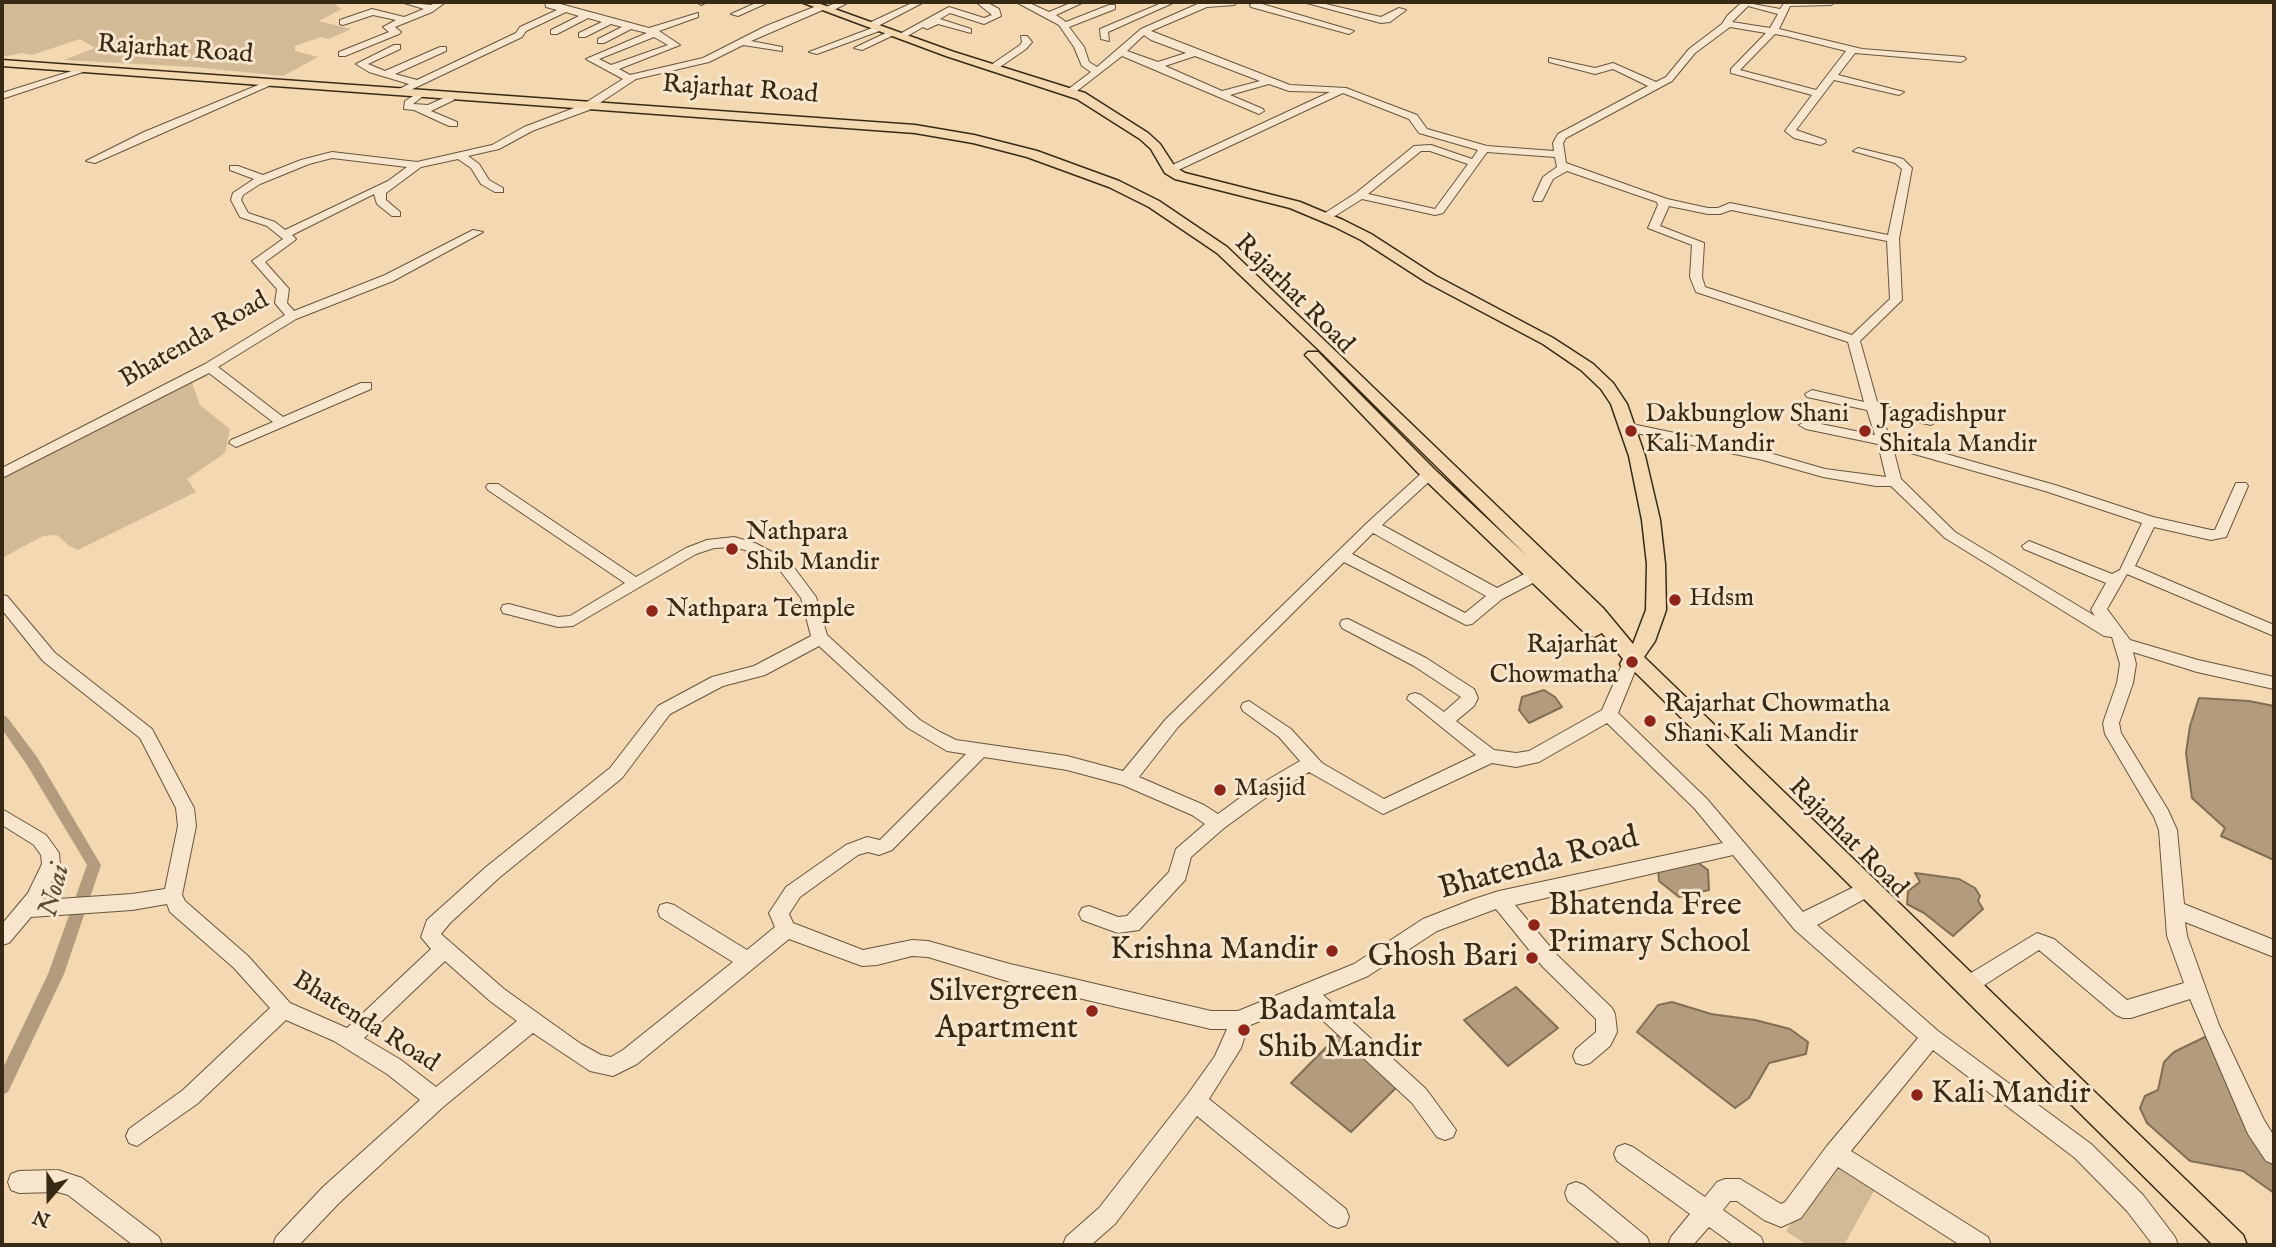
<!DOCTYPE html>
<html>
<head>
<meta charset="utf-8">
<style>
  body { margin:0 }
  #map { position:relative; width:2276px; height:1247px; overflow:hidden; background:#f3d8b2; font-family:"IM FELL English",serif }
  canvas { display:block }
  .frame { position:absolute; inset:0; border:4px solid #382915; pointer-events:none }
  .north { position:absolute; left:14px; top:1163px; width:70px; height:70px; -webkit-text-stroke:5px #f7e6cd; paint-order:stroke; rotate:200deg; font-size:19px; font-weight:700; line-height:28px; text-align:center; color:#382915 }
  .north::after { content:''; display:block; margin:auto; width:24px; height:32px; background:#382915; clip-path:polygon(50% 0,100% 100%,50% 72%,0 100%) }
</style>
</head>
<body>
<div id="map">
<canvas width="2276" height="1247"></canvas>
<div class="frame"></div>
<div class="north">N</div>
</div>
<script>
const g = document.querySelector('canvas').getContext('2d');
g.lineJoin = 'round';
function paint(path, color) {
  g.fillStyle = color;
  g.fill(path, 'evenodd');
}
function shape(rows) {
  const path = new Path2D();
  for (const r of rows) {
    path.moveTo(r[0], r[1]);
    for (let i = 2; i < r.length; i += 2) path.lineTo(r[i], r[i + 1]);
  }
  return path;
}
function trace(path, color, width, dash) {
  g.strokeStyle = color;
  g.lineWidth = width;
  g.lineCap = dash ? 'butt' : 'round';
  g.setLineDash(dash || []);
  g.stroke(path);
}
function label(font, color, halo, rows, align = 'center') {
  g.font = font + ' "IM FELL English",serif';
  g.lineWidth = 6;
  g.setLineDash([]);
  g.textBaseline = 'middle';
  g.strokeStyle = halo;
  g.fillStyle = color;
  for (const [text, x, y, turn = 0] of rows) {
    g.save();
    g.translate(x, y);
    g.rotate((+turn || 0) * Math.PI / 180);
    g.textAlign = isNaN(turn) ? turn : align;
    if (halo) g.strokeText(text, 0, 0);
    g.fillText(text, 0, 0);
    g.restore();
  }
}
const green = shape([
  [2,2,345,2,335,5,342,9,319,21,351,29,329,39,321,37,295,46,295,51,318,57,283,76,193,67,64,60,95,48,80,39,32,55,22,53,7,56,2,56],
  [198,372,208,376,192,383,200,405,230,429,225,453,187,479,196,492,78,550,69,546,57,535,43,536,2,558,2,473],
  [1839,1155,1879,1182,1844,1245,1807,1245,1786,1231]
]);
const water = shape([
  [1544,690,1555,697,1562,707,1529,723,1519,710,1522,697,1544,690],
  [2199,698,2249,701,2274,706,2274,860,2221,836,2225,828,2192,798,2186,753,2190,726,2199,698],
  [1693,859,1708,870,1709,890,1679,897,1659,881,1658,868,1693,859],
  [1915,873,1959,879,1975,888,1980,896,1978,901,1983,909,1953,936,1924,913,1907,904,1908,891,1920,882,1915,873],
  [1516,987,1558,1028,1508,1066,1464,1020,1516,987],
  [1672,1002,1711,1014,1755,1020,1790,1029,1808,1042,1806,1054,1769,1063,1749,1098,1735,1108,1637,1032,1658,1005,1672,1002],
  [1342,1031,1402,1082,1351,1132,1291,1083,1342,1031],
  [2207,1036,2252,1128,2274,1167,2274,1193,2243,1171,2190,1161,2147,1123,2140,1108,2145,1096,2158,1090,2164,1062,2174,1052,2207,1036]
]);
const canal = shape([
  [2,715,7,717,37,757,101,865,64,974,8,1092,2,1095,2,1070,48,974,87,865,27,765,2,729,2,715]
]);
const minor = shape([
  [401,2,431,5,436,2,446,2,432,12,395,27,401,32,399,34,345,56,339,56,339,52,389,32,383,27,396,20,373,15,343,25,340,24,340,20,372,9,404,17,424,9,401,2],
  [545,2,553,2,649,28,698,13,698,17,659,31,680,45,619,69,630,75,703,58,766,26,819,5,826,7,838,2,849,2,832,11,825,9,751,41,782,47,782,51,743,45,709,62,636,79,589,110,532,131,499,149,468,156,479,164,489,180,503,188,503,192,495,192,481,184,471,168,458,159,421,167,386,193,386,200,400,212,400,216,392,216,377,204,374,194,292,235,296,239,294,241,265,262,289,289,287,303,294,311,385,275,473,230,483,232,393,281,296,319,218,367,283,417,361,383,371,383,371,389,236,447,229,443,231,440,273,422,209,373,2,478,2,468,205,364,285,315,275,303,277,289,252,261,283,239,267,226,240,217,231,200,233,193,254,179,230,170,230,166,238,166,263,175,301,160,332,152,417,162,492,145,524,127,582,105,623,79,586,59,647,33,631,29,604,43,598,43,598,39,622,27,611,24,585,37,579,37,579,33,602,22,588,18,557,34,551,34,551,30,579,16,566,12,526,31,522,37,402,94,399,93,399,89,409,84,369,72,356,64,394,45,400,45,400,49,368,64,385,71,440,47,446,47,446,51,395,74,417,80,516,33,520,27,557,10,546,7,545,2],
  [654,37,668,45,611,65,599,59,654,37],
  [332,158,407,167,388,181,285,230,275,222,248,213,241,200,243,195,260,184,309,164,332,158],
  [697,2,707,2,701,5,697,2],
  [758,2,769,2,738,16,731,14,758,2],
  [914,2,924,2,878,26,882,26,882,30,817,54,809,52,872,28,867,25,869,23,914,2],
  [976,2,986,2,999,9,1001,16,984,24,950,13,940,19,971,29,971,33,938,24,927,29,923,27,904,38,896,36,949,7,984,18,992,15,976,2],
  [1016,2,1027,2,1049,12,1073,2,1084,2,1056,15,1066,22,1109,5,1115,5,1115,9,1069,27,1084,47,1089,62,1097,67,1141,29,1202,2,1238,2,1234,5,1207,7,1151,31,1290,85,1346,88,1417,115,1427,129,1487,146,1554,151,1553,143,1558,134,1648,86,1613,69,1595,74,1549,62,1549,58,1595,68,1613,63,1656,82,1666,77,1689,49,1722,24,1727,16,1742,2,1780,9,1785,2,1835,2,1831,5,1790,6,1779,29,1862,49,1964,57,1966,59,1961,62,1855,53,1838,75,1904,92,1899,95,1834,80,1796,130,1825,140,1826,142,1821,145,1794,138,1785,131,1812,95,1731,73,1731,69,1766,33,1730,27,1695,53,1672,81,1566,138,1563,143,1566,163,1667,199,1708,208,1718,208,1730,203,1888,235,1902,169,1895,163,1853,151,1858,148,1903,159,1912,168,1899,239,1902,300,1860,341,1878,405,1936,418,1938,421,1931,425,1881,414,1890,438,2055,485,2153,517,2211,530,2215,530,2236,483,2246,483,2248,486,2226,537,2211,540,2154,527,2135,566,2274,625,2274,636,2127,574,2107,609,2130,640,2198,660,2274,677,2274,689,2197,672,2133,652,2136,664,2133,683,2119,723,2121,733,2168,810,2177,830,2184,904,2274,940,2274,957,2185,922,2187,936,2219,1025,2264,1120,2274,1136,2274,1164,2266,1161,2248,1134,2190,999,2131,1018,2123,1018,2116,1015,2039,950,1975,991,1968,994,1961,991,1958,985,1961,979,2037,933,2054,939,2127,1000,2184,983,2167,936,2159,830,2154,817,2105,734,2103,723,2117,683,2120,664,2112,637,2104,636,1945,538,1891,486,1876,486,1823,477,1763,460,1627,431,1620,427,1627,423,1766,452,1825,469,1886,477,1878,444,1806,429,1799,425,1806,421,1875,435,1867,410,1807,397,1805,394,1812,390,1864,402,1848,342,1696,292,1690,277,1692,245,1648,228,1658,205,1657,202,1567,171,1553,179,1542,201,1534,201,1533,199,1543,177,1557,167,1555,157,1487,152,1443,213,1435,215,1362,199,1330,219,1322,219,1322,215,1356,193,1414,146,1431,145,1472,159,1478,150,1419,133,1409,119,1343,93,1174,172,1166,172,1166,168,1330,92,1289,91,1269,84,1230,95,1263,109,1264,111,1259,114,1122,56,1073,94,1067,94,1067,90,1091,72,1082,66,1074,47,1059,25,1016,2],
  [1748,6,1778,14,1770,28,1732,22,1748,6],
  [1775,34,1786,36,1846,51,1816,90,1740,70,1775,34],
  [1144,35,1151,40,1186,53,1158,62,1127,51,1144,35],
  [1195,56,1260,81,1222,91,1165,66,1195,56],
  [1421,151,1430,151,1468,164,1435,209,1368,194,1421,151],
  [1669,206,1708,214,1720,214,1731,210,1887,241,1890,299,1852,335,1705,287,1702,277,1704,243,1660,226,1669,206],
  [1893,448,2045,491,2142,523,2120,570,2112,574,2034,543,2029,541,2022,546,2024,549,2106,583,2091,610,2095,616,1955,532,1901,479,1893,448],
  [1164,2,1175,2,1108,32,1109,41,1101,39,1100,29,1164,2],
  [1254,2,1264,2,1262,4,1354,31,1349,34,1251,7,1250,5,1254,2],
  [1303,2,1317,2,1381,17,1399,8,1406,10,1390,22,1381,23,1303,2],
  [890,31,898,33,862,50,854,48,890,31],
  [1021,36,1027,36,1032,42,1026,49,997,69,991,69,991,65,1020,45,1022,42,1021,36],
  [75,70,83,72,2,99,2,93,75,70],
  [263,83,271,85,95,163,86,161,144,132,263,83],
  [418,93,423,96,413,104,428,105,448,96,454,96,454,100,431,111,457,122,457,126,449,126,414,110,404,109,405,101,418,93],
  [1429,470,1434,471,1436,474,1434,477,1382,525,1497,588,1542,565,1552,565,1555,569,1552,573,1502,599,1472,624,1466,625,1344,562,1178,727,1139,777,1204,805,1218,814,1252,789,1300,761,1279,737,1243,711,1241,707,1243,703,1249,701,1291,729,1322,763,1384,799,1476,755,1407,699,1409,695,1415,693,1421,695,1444,712,1461,697,1414,666,1342,628,1340,624,1342,620,1348,619,1426,658,1474,689,1478,698,1474,706,1456,721,1494,750,1516,753,1529,751,1602,710,1624,660,1636,660,1638,664,1618,713,1707,799,1803,912,1854,887,1861,884,1868,887,1870,892,1868,897,1817,925,1938,1031,2091,1144,2143,1195,2175,1237,2178,1245,2153,1245,2127,1211,2075,1158,1933,1050,1851,1151,1988,1237,1991,1245,1960,1245,1838,1167,1801,1218,1781,1227,1764,1220,1737,1201,1730,1201,1723,1210,1761,1237,1764,1245,1734,1245,1709,1227,1693,1245,1668,1245,1671,1237,1690,1214,1617,1161,1614,1154,1617,1147,1625,1144,1633,1147,1705,1197,1717,1182,1725,1179,1740,1179,1781,1204,1785,1202,1827,1146,1918,1038,1795,930,1733,855,1515,905,1557,955,1612,1008,1615,1014,1617,1032,1610,1046,1590,1063,1583,1065,1576,1063,1573,1056,1576,1049,1596,1032,1596,1019,1543,967,1496,909,1437,931,1368,976,1323,995,1426,1089,1456,1130,1453,1137,1445,1140,1437,1137,1412,1103,1304,1003,1248,1026,1241,1048,1209,1099,1346,1209,1349,1217,1346,1225,1338,1228,1330,1225,1197,1116,1115,1224,1091,1245,1063,1245,1066,1237,1099,1208,1188,1094,1215,1056,1227,1029,1211,1029,1010,982,928,957,912,956,877,965,862,966,789,939,637,1064,613,1076,590,1071,533,1033,443,1107,339,1203,299,1245,273,1245,276,1237,323,1187,420,1100,387,1074,334,1041,286,1020,197,1104,137,1146,129,1143,126,1136,129,1129,183,1090,270,1008,234,968,170,912,167,904,132,910,31,917,9,943,2,945,2,924,28,893,42,864,41,855,34,845,2,825,2,809,46,835,59,853,60,864,43,900,132,894,165,889,178,826,176,808,140,738,43,661,2,610,2,595,7,596,55,653,152,729,194,808,196,826,182,895,185,901,248,956,290,1003,347,1028,431,949,421,937,427,920,486,867,610,768,658,706,712,677,754,666,811,636,801,598,779,569,745,550,734,547,714,548,696,554,573,626,558,627,503,613,501,609,503,605,509,604,558,617,570,616,625,583,488,490,486,487,488,484,498,484,636,577,686,548,707,540,734,537,755,543,789,561,816,597,827,635,920,720,940,732,956,740,1067,756,1123,771,1166,719,1367,523,1424,471,1429,470],
  [1373,533,1486,596,1465,613,1352,554,1373,533],
  [819,646,908,728,947,751,966,754,880,840,867,837,846,845,786,887,769,913,775,927,747,950,674,905,667,903,660,905,658,911,660,917,733,962,623,1050,611,1057,601,1055,581,1044,504,989,441,934,450,923,500,877,622,778,670,714,723,686,765,675,819,646],
  [1607,723,1695,809,1723,843,1499,891,1474,899,1423,919,1354,964,1238,1011,1211,1011,1010,964,928,941,912,940,863,950,793,923,789,914,800,897,858,855,868,852,879,855,892,850,984,757,1067,770,1123,785,1192,815,1205,824,1176,849,1169,872,1127,916,1118,917,1089,906,1082,908,1079,914,1082,920,1118,933,1139,930,1185,880,1191,857,1224,828,1264,799,1309,772,1383,814,1492,763,1516,767,1539,762,1607,723],
  [445,961,490,1001,517,1021,436,1087,401,1060,364,1038,445,961],
  [58,1170,82,1178,159,1237,162,1245,133,1245,68,1195,58,1192,19,1193,11,1190,8,1182,11,1174,19,1171,58,1170],
  [1576,1182,1584,1185,1647,1237,1650,1245,1622,1245,1568,1201,1565,1193,1568,1185,1576,1182]
]);
const major = shape([
  [801,2,815,2,954,52,1085,93,1148,133,1160,144,1175,167,1185,173,1300,202,1343,220,1371,234,1436,276,1553,338,1593,364,1613,383,1627,404,1645,456,1660,520,1665,564,1666,610,1655,641,1644,657,2243,1235,2247,1245,2213,1245,1633,670,1623,669,1620,664,1623,659,1602,633,1594,637,1587,635,1423,478,1308,358,1305,355,1308,352,1318,352,1435,470,1527,556,1320,351,1217,253,1149,207,1109,187,1027,157,973,143,915,133,2,66,2,60,915,125,974,135,1037,151,1119,181,1159,201,1227,247,1603,608,1633,644,1646,610,1647,564,1642,520,1629,456,1611,404,1601,389,1581,370,1543,344,1426,282,1361,240,1333,226,1290,208,1175,179,1165,173,1151,149,1140,139,1077,99,946,56,801,2]
]);
const markers = [
  [1631,431,7,"#8f2418"],
  [1865,431,7,"#8f2418"],
  [732,549,7,"#8f2418"],
  [1675,600,7,"#8f2418"],
  [652,611,7,"#8f2418"],
  [1632,662,7,"#8f2418"],
  [1650,721,7,"#8f2418"],
  [1220,790,7,"#8f2418"],
  [1534,925,7,"#8f2418"],
  [1332,951,7,"#8f2418"],
  [1532,958,7,"#8f2418"],
  [1092,1011,7,"#8f2418"],
  [1244,1030,7,"#8f2418"],
  [1917,1095,7,"#8f2418"]
];
const streetNames = [
  ["Rajarhat Road",175,51,4],
  ["Rajarhat Road",740,91,4],
  ["Rajarhat Road",1293,295,45],
  ["Bhatenda Road",195,341,-30],
  ["Rajarhat Road",1847,839,45],
  ["Bhatenda Road",365,1023,32]
];
const poiNames = [
  ["Dakbunglow Shani",1645,416],
  ["Kali Mandir",1645,446],
  ["Jagadishpur",1879,416],
  ["Shitala Mandir",1879,446],
  ["Nathpara",746,534],
  ["Shib Mandir",746,564],
  ["Hdsm",1689,600],
  ["Nathpara Temple",666,611],
  ["Rajarhat",1618,647,"right"],
  ["Chowmatha",1618,677,"right"],
  ["Rajarhat Chowmatha",1664,706],
  ["Shani Kali Mandir",1664,736],
  ["Masjid",1234,790]
];
const waterNames = [
  ["Noai",56,891,-75]
];
const nearStreetnames = [
  ["Bhatenda Road",1539,865,-15]
];
const nearPoinames = [
  ["Bhatenda Free",1548,907],
  ["Primary School",1548,944],
  ["Krishna Mandir",1318,951,"right"],
  ["Ghosh Bari",1518,958,"right"],
  ["Silvergreen",1078,993,"right"],
  ["Apartment",1078,1030,"right"],
  ["Badamtala",1258,1012],
  ["Shib Mandir",1258,1049],
  ["Kali Mandir",1931,1095]
];
paint(green, '#d3ba97');
paint(water, '#b39c7d');
trace(water, '#826e53', 2);
paint(canal, '#b39c7d');
trace(minor, '#67553c', 2);
trace(major, '#382915', 3);
paint(minor, '#f7e6cd');
paint(major, '#f3d8b2');
for (const [x, y, r, color] of markers) {
  const dot = new Path2D();
  dot.arc(x, y, r, 0, 2 * Math.PI);
  g.fillStyle = color;
  g.fill(dot);
  trace(dot, '#f7e6cd', 2.5);
}
label('26px', '#382915', '#f7e6cd', streetNames);
label('26px', '#382915', '#f7e6cd', poiNames, 'left');
label('italic 28px', '#5d4c34', '#f7e6cd', waterNames);
label('32px', '#382915', '#f7e6cd', nearStreetnames);
label('32px', '#382915', '#f7e6cd', nearPoinames, 'left');
</script>
</body>
</html>
